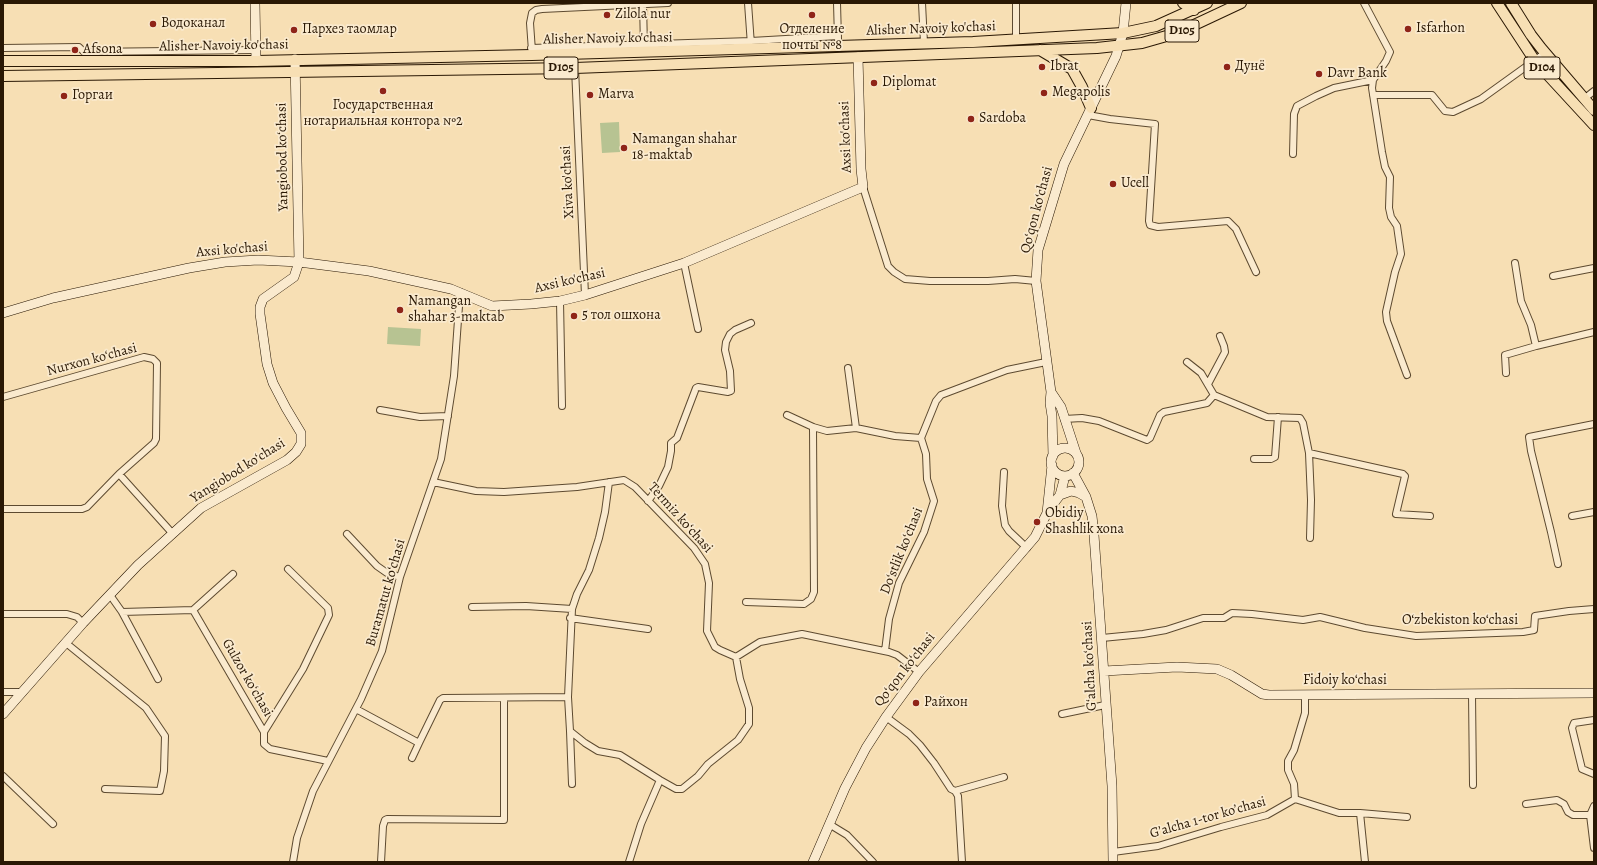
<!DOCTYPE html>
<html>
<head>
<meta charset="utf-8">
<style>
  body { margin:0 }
  #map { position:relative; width:1597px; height:865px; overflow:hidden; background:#f7dfb4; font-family:Alegreya,serif }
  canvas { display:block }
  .frame { position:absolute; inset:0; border:4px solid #2a1804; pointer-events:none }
</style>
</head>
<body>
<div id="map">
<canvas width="1597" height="865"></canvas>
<div class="frame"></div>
</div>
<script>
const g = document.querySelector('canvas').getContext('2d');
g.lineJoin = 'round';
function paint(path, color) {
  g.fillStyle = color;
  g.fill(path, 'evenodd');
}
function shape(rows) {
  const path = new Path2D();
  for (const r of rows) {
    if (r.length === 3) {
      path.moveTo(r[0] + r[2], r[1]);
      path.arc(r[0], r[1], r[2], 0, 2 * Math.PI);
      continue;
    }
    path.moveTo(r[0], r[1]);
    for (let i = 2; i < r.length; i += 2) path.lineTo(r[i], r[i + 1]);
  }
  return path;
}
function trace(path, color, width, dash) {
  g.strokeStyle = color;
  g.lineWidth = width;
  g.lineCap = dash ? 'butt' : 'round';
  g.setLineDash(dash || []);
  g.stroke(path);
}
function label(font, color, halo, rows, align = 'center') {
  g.font = font + ' Alegreya,serif';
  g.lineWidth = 3.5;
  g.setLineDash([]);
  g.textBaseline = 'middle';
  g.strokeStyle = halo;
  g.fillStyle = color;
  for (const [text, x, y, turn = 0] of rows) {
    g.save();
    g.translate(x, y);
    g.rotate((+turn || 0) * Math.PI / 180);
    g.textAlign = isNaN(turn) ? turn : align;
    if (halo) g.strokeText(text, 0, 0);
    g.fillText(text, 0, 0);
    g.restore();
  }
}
const green = shape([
  [619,122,620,152,602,153,600,123],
  [388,327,421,329,420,346,387,344]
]);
const street = shape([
  [643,3,644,47],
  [748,3,751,45],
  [837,3,838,39],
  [922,3,924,43],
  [1364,3,1390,52,1386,61,1373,80,1372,88,1382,152,1385,167,1390,177,1389,208,1391,217,1397,226,1401,254,1395,272,1386,312,1387,321,1407,375],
  [1016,39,1016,3],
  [3,48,79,47,84,52,255,50],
  [531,48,751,41,838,36],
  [532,51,530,23,532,13,536,10,542,9,668,3],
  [575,68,585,295],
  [1373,95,1432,95,1445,111,1453,112,1481,99,1545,53],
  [1585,98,1594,91],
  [1088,115,1110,119,1155,124,1149,221,1150,225,1158,227,1228,221,1236,229,1256,272],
  [1293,154,1294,114,1297,106,1316,96,1334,88,1373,80],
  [863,187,888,266,894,272,905,279,930,281,988,281,1015,279,1036,281],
  [684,263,698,329],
  [1515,263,1521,301,1531,325,1536,346,1594,332],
  [1553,276,1594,268],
  [560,301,562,406],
  [1187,362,1201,373,1214,395],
  [848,368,856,428],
  [1506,373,1505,355,1536,346],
  [1208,384,1225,352,1224,346,1220,336],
  [3,397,144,357,153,359,157,363,156,439,154,443,119,474,87,507,82,509,3,509],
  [380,410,420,417,448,416],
  [787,415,813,427,827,431,856,428,895,436,921,438,936,401,941,395,1007,370,1046,362],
  [1064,419,1082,418,1099,421,1147,440,1150,438,1160,415,1164,412,1207,403,1214,395,1267,417,1300,418,1303,423,1309,453,1403,474,1405,476,1396,514,1430,516],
  [1309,453,1311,500,1310,538],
  [1254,459,1271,459,1275,457,1278,417],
  [1004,472,1002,506,1005,525,1009,531,1027,548],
  [119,474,173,534],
  [433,482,476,491,504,492,577,487,624,480,635,487,694,548,705,564,709,583,707,631,715,647,720,650,736,657,760,642,802,634,889,652,897,655,919,672],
  [609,482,605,512,599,538,589,570,577,594,572,609,568,697,570,731,585,743,598,751,620,755,660,780,676,789,682,789,698,776,708,764,738,740,749,724,749,708,740,679,736,657],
  [648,501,659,486,668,467,671,451,671,443,677,438,696,388,698,387,728,392,731,391,730,371,725,350,726,342,730,334,735,330,751,323],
  [1572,516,1594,512],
  [347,534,377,566,387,573,400,577],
  [1558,564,1551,532,1531,451,1529,437,1594,424],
  [110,595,122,612,158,679],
  [746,602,804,604,811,599,814,592,813,427],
  [472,607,526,606,572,609],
  [193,610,233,574],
  [122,612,193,610,264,732,264,744,270,749,328,761],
  [3,614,67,614,77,617,83,623],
  [570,618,648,629],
  [1102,638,1143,634,1166,630,1203,618,1224,618,1232,613,1252,614,1303,620,1320,617,1365,628,1416,636,1523,632,1534,630,1535,616,1569,611,1594,609],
  [66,643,146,708,165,736,164,771,160,791,105,789],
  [885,651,889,619,899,583,924,532,934,501,927,479,926,454,921,438],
  [3,692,23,692],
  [1472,694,1473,785],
  [356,709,419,743,440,700,443,698,568,697],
  [1062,714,1105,705],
  [886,717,909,734,920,745,934,763,951,789,955,791,958,796,962,862],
  [1594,720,1574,723,1572,728,1582,769,1594,774],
  [570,731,572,784],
  [264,732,303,669,329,615,328,608,288,569],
  [412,758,419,743],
  [3,776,53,824],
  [955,791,1004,777],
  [1295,799,1339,813,1360,813,1365,862],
  [1526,804,1557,800,1564,804,1568,812,1573,815,1590,815],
  [1594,806,1590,815,1594,848],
  [1360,813,1407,817],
  [829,824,847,835,873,862],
  [1113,852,1158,846,1221,827,1267,815,1295,799,1294,784,1288,770,1288,761,1294,750,1305,713,1305,696],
  [293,862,297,838,313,791,361,699,382,651,400,577,441,459,454,376,460,292],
  [381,862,383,826,385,820,387,819,504,820,504,698],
  [629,862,641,824,660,780]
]);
const secondary = shape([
  [255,3,256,61],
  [3,313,53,298,189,268,225,262,258,260,299,262,369,271,451,289,492,306,531,304,560,301,585,295,684,263,863,187,861,169,858,57],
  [1051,392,1061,407,1076,453],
  [1065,462,14],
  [1053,456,1052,416,1050,403,1051,392,1036,281,1038,250,1064,164,1116,56,1123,33,1126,3],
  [1073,473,1086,497,1092,516,1094,535,1112,786,1113,862],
  [1060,495,1071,491,1079,493,1086,497],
  [1047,512,1060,495,1065,476],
  [1104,671,1177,667,1217,669,1231,675,1262,694,1269,695,1594,693],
  [3,714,83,623,138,565,201,508,287,460,296,452,301,444,301,433,286,408,273,383,267,364,260,314,260,307,263,299,294,277,299,262,295,59],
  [813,862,845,788,866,748,886,717,919,672,1035,537,1047,513,1052,465]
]);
const primary = shape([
  [1183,3,1194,10],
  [1497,3,1535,61,1594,125],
  [1511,3,1531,35,1541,48,1594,110],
  [1040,50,1072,69,1082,87,1091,108],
  [3,61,256,61,532,55,973,42,1123,33,1156,26,1207,3],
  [3,76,575,68,1097,48,1142,43,1177,33,1241,3]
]);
const markers = [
  [607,15,4,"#8f2418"],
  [812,15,4,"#8f2418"],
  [153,24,4,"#8f2418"],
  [1408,29,4,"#8f2418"],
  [294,30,4,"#8f2418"],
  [75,50,4,"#8f2418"],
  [1042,67,4,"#8f2418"],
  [1227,67,4,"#8f2418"],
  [1319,74,4,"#8f2418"],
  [874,83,4,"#8f2418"],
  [383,91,4,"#8f2418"],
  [1044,93,4,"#8f2418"],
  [590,95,4,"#8f2418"],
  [64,96,4,"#8f2418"],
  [971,119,4,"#8f2418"],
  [624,148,4,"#8f2418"],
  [1113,184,4,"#8f2418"],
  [400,310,4,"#8f2418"],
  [574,316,4,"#8f2418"],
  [1037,522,4,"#8f2418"],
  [916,703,4,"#8f2418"]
];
const shields = [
  [1182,31,34],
  [561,68,34],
  [1542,68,36]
];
const shieldNames = [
  ["D105",1182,31],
  ["D105",561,68],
  ["D104",1542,68]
];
const poiNames = [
  ["Zilola nur",615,15],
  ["Водоканал",161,24],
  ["Isfarhon",1416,29],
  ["Пархез таомлар",302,30],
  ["Отделение",812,30,"center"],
  ["почты №8",812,46,"center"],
  ["Afsona",83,50],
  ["Ibrat",1050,67],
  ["Дунё",1235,67],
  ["Davr Bank",1327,74],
  ["Diplomat",882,83],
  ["Megapolis",1052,93],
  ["Marva",598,95],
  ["Горгаи",72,96],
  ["Государственная",383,106,"center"],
  ["нотариальная контора №2",383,122,"center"],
  ["Sardoba",979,119],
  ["Namangan shahar",632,140],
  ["18-maktab",632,156],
  ["Ucell",1121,184],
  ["Namangan",408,302],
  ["shahar 3-maktab",408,318],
  ["5 тол ошхона",582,316],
  ["Obidiy",1045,514],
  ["Shashlik xona",1045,530],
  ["Райхон",924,703]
];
const streetNames = [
  ["Alisher Navoiy ko'chasi",931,29,-2],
  ["Alisher Navoiy ko'chasi",608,39,-1],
  ["Alisher Navoiy ko'chasi",224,46,-1],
  ["Axsi ko'chasi",846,137,-92],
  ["Yangiobod koʻchasi",283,157,-91],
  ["Xiva ko'chasi",568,182,-93],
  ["Qoʻqon koʻchasi",1037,210,-75],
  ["Axsi ko'chasi",232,250,-5],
  ["Axsi ko'chasi",570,281,-13],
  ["Nurxon koʻchasi",92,360,-15],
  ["Yangiobod koʻchasi",238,471,-32],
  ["Termiz koʻchasi",680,518,48],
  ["Doʻstlik koʻchasi",902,551,-68],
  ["Buramatut koʻchasi",386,593,-74],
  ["Oʻzbekiston koʻchasi",1460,621],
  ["Gʻalcha koʻchasi",1090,666,-93],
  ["Qoʻqon koʻchasi",905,670,-52],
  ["Gulzor koʻchasi",247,678,60],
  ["Fidoiy koʻchasi",1345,681],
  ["Gʼalcha 1-tor koʼchasi",1208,818,-16]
];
paint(green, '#b7c392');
trace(street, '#5d4a30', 8);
trace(secondary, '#2a1804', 10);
trace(primary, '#2a1804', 12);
trace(street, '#faeace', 6);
trace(secondary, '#faeace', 9);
trace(primary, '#f7dfb4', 10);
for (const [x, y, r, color] of markers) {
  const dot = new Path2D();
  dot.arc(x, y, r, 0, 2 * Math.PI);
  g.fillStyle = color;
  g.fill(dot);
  trace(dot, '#faeace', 1.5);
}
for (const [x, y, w] of shields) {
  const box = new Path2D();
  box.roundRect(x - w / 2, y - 11, w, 22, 3);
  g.fillStyle = '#faeace';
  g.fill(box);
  trace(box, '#2a1804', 1);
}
label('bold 13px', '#2a1804', null, shieldNames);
label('14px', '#2a1804', '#faeace', poiNames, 'left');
label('14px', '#2a1804', '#faeace', streetNames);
</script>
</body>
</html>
